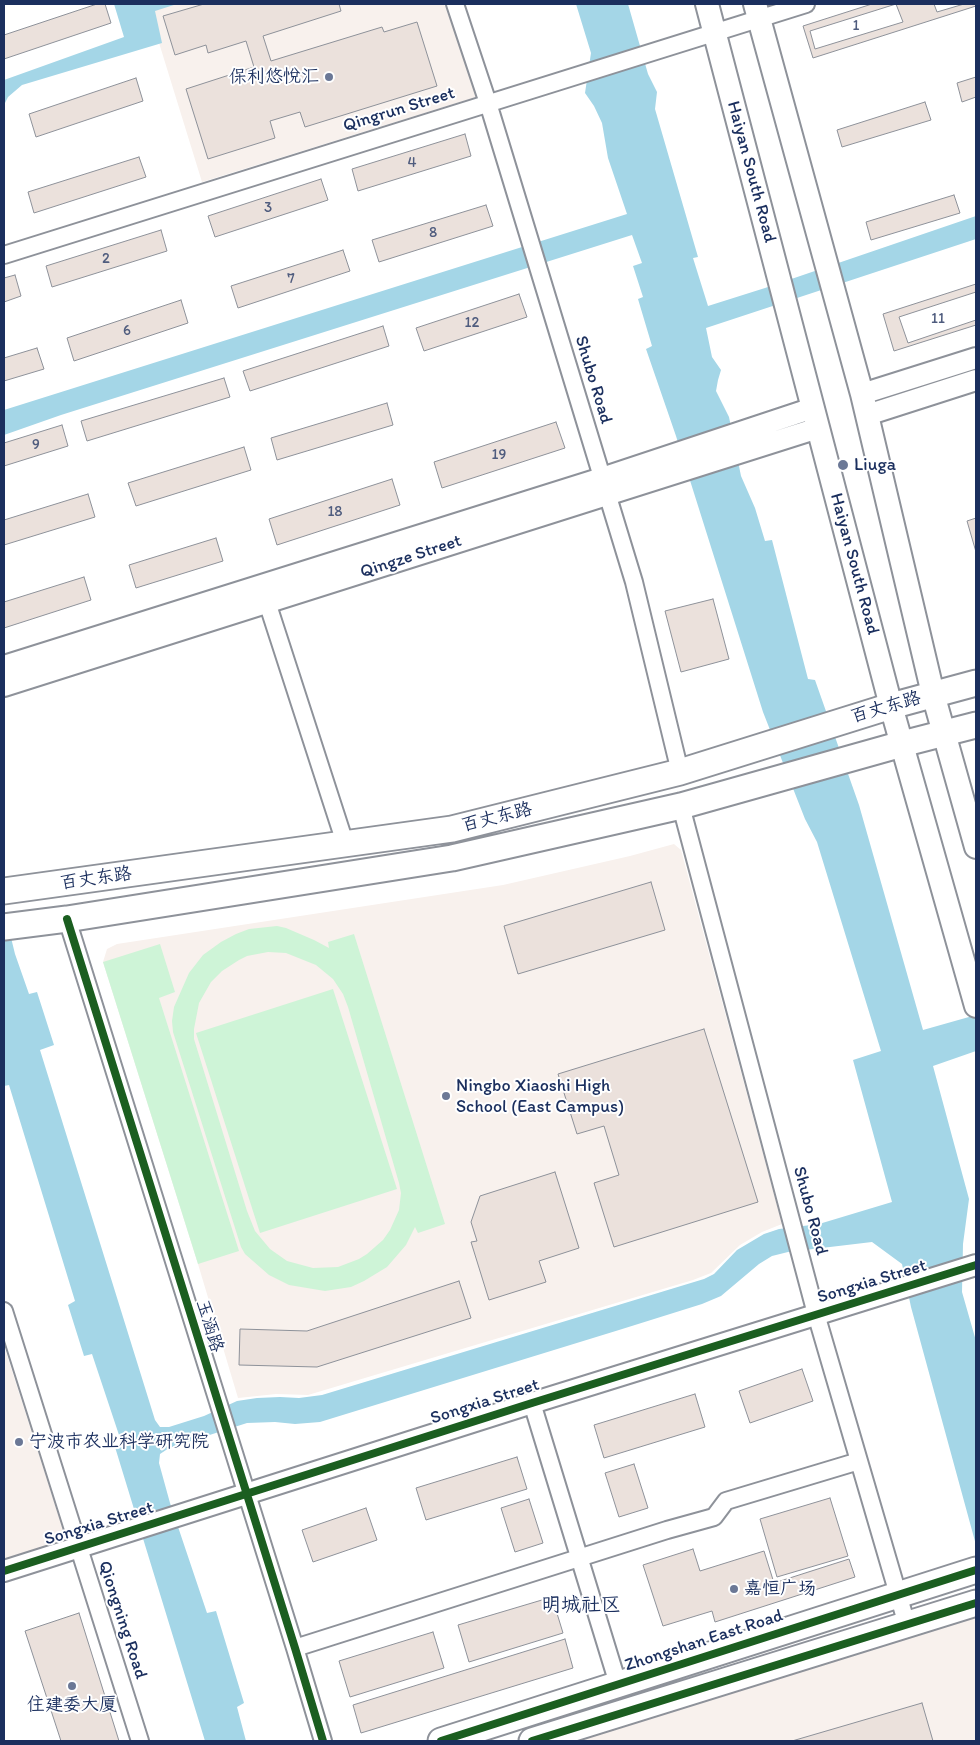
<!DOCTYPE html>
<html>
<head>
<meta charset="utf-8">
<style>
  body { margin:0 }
  #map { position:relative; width:980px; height:1745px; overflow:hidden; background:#fff; font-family:Itim,sans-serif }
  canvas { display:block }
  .frame { position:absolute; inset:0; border:5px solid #1b2f5e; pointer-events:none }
</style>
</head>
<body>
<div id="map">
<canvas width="980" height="1745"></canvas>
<div class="frame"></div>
</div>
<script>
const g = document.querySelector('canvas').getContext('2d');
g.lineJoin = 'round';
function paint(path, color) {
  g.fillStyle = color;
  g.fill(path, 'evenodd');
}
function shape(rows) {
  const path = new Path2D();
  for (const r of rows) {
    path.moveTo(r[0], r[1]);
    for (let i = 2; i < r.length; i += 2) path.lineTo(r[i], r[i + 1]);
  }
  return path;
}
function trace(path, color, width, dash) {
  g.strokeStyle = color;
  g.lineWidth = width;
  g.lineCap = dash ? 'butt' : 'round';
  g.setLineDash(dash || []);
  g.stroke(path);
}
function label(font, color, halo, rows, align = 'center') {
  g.font = font + ' Itim,"LXGW WenKai TC",sans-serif';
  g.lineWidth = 4;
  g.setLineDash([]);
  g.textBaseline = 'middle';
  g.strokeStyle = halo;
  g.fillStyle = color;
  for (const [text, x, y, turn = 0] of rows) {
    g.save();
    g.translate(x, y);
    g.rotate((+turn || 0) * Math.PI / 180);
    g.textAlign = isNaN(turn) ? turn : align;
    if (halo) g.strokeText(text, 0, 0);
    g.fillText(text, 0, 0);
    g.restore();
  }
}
const built = shape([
  [147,4,444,4,479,96,202,182],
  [674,844,681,850,782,1224,762,1232,740,1245,711,1273,693,1280,308,1395,276,1394,238,1398,198,1264,103,962,107,949,117,944,503,885,630,856],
  [4,1346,66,1539,4,1560],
  [976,1603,976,1741,532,1741]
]);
const green = shape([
  [277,926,286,928,314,940,329,948,328,942,354,934,445,1224,418,1233,415,1227,406,1245,387,1267,364,1281,351,1287,325,1291,289,1285,269,1275,245,1254,241,1247,173,1032,172,1021,174,1007,189,973,203,955,221,942,236,934,249,929],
  [268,952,286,953,316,965,333,979,343,994,348,1007,399,1183,401,1193,399,1210,390,1230,383,1240,367,1254,359,1259,338,1267,313,1268,287,1261,270,1249,255,1231,247,1211,194,1039,194,1029,199,1003,211,982,222,971,239,960,247,956],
  [160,944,175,992,159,998,239,1251,198,1264,103,962],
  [333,989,397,1189,260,1233,196,1033]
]);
const water = shape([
  [114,4,177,4,155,11,162,43,22,85,8,97,4,105,4,80,124,37],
  [576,4,628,4,648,74,657,92,655,109,698,257,693,258,708,306,765,288,976,216,976,239,706,328,712,357,721,370,718,380,716,391,729,417,741,476,755,508,765,541,772,540,808,679,815,680,859,805,923,1030,976,1015,976,1051,933,1066,969,1199,963,1244,962,1292,976,1341,976,1545,911,1307,902,1264,872,1242,788,1252,772,1256,759,1264,721,1296,702,1304,619,1330,320,1422,295,1424,275,1422,247,1423,169,1448,160,1454,159,1463,170,1503,207,1613,216,1611,244,1703,237,1707,246,1741,205,1741,115,1447,122,1444,92,1354,84,1356,68,1305,75,1301,9,1085,4,1086,4,909,15,954,29,994,37,992,54,1045,40,1050,155,1420,160,1427,169,1427,204,1416,237,1401,257,1398,280,1397,299,1398,322,1395,704,1279,714,1274,737,1250,764,1234,779,1229,819,1224,892,1202,853,1060,881,1051,817,842,805,819,763,712,676,436,646,349,652,346,638,299,643,297,633,266,642,263,632,235,61,415,4,435,4,410,627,214,608,158,602,123,594,106,585,93,591,53]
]);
const building = shape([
  [97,4,105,4,111,23,4,59,4,35,97,4],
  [204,4,339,4,341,11,263,36,271,61,382,27,384,32,417,22,437,86,305,127,300,112,270,121,275,138,208,159,186,89,254,67,246,41,208,53,206,45,175,55,163,16,204,4],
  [872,4,976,4,976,6,813,58,803,26,872,4],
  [896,4,903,22,815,49,810,31,896,4],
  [934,4,964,4,937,12,934,4],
  [976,77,976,97,962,102,957,83,976,77],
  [136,78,143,101,36,137,29,114,136,78],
  [925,102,931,120,842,147,837,130,925,102],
  [465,134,471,156,358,191,352,169,465,134],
  [139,157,146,177,34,213,28,192,139,157],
  [321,179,328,200,215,237,208,216,321,179],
  [954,195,960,213,871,240,866,222,954,195],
  [486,205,493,226,379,262,372,240,486,205],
  [161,230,167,251,52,287,46,266,161,230],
  [343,250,350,271,238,308,231,286,343,250],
  [15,275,21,296,4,302,4,278,15,275],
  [976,284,976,325,894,351,883,314,976,284],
  [976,292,976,320,908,343,899,317,976,292],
  [519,294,527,317,424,351,416,328,519,294],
  [181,300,188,323,74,361,67,338,181,300],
  [383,326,389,346,250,391,243,371,383,326],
  [37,348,44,369,4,381,4,358,37,348],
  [224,378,230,397,87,441,81,421,224,378],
  [387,403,393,425,277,460,271,438,387,403],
  [556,422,565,448,442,488,434,462,556,422],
  [62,425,68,446,4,466,4,443,62,425],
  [244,447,251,470,136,506,128,483,244,447],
  [392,479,400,505,277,545,269,519,392,479],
  [88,494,95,517,4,545,4,520,88,494],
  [976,518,976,552,967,521,976,518],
  [216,538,223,561,136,588,129,565,216,538],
  [84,577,91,600,4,628,4,602,84,577],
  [713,599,729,659,681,672,665,611,713,599],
  [651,882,665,930,518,974,504,926,651,882],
  [704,1029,758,1202,614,1247,594,1183,619,1175,604,1126,577,1134,558,1074,704,1029],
  [555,1172,579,1248,539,1261,546,1282,489,1300,471,1242,477,1241,471,1222,480,1196,555,1172],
  [459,1281,471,1318,317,1367,239,1365,240,1329,307,1331,459,1281],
  [802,1369,813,1401,750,1423,739,1391,802,1369],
  [695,1394,705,1427,604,1458,594,1425,695,1394],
  [517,1457,527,1489,426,1520,416,1488,517,1457],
  [634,1464,648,1508,619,1517,605,1473,634,1464],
  [830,1498,848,1556,777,1577,760,1519,830,1498],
  [529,1499,543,1543,515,1552,501,1508,529,1499],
  [366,1508,377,1540,313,1562,302,1530,366,1508],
  [693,1549,700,1571,764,1551,774,1583,849,1559,855,1577,715,1622,712,1611,663,1626,643,1565,693,1549],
  [552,1597,563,1633,469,1662,458,1625,552,1597],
  [79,1613,119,1741,61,1741,25,1631,79,1613],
  [433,1632,444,1668,350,1697,339,1661,433,1632],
  [565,1639,573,1668,361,1733,353,1705,565,1639],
  [922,1703,933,1741,792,1741,922,1703]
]);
const minor = shape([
  [455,4,488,103,634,582,680,772],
  [4,255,806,4],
  [267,602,345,843],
  [681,806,816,1314,907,1625],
  [67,919,295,1648,323,1741],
  [4,1311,140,1741],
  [532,1403,618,1684],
  [295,1648,667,1530,714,1517,726,1501,859,1461]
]);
const tertiary = shape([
  [862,394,976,358],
  [867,415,976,380],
  [4,666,602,478,813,408],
  [4,686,818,428],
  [4,1571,532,1403,976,1265]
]);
const secondary = shape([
  [707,4,891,706,976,1006],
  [755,4,862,394,933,694,976,847]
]);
const primary = shape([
  [4,891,452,829,680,772,891,706,976,683],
  [4,927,67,919,452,858,681,806,902,744,976,725],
  [441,1741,976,1570],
  [532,1741,976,1603]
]);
const cycleway = shape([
  [67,919,295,1648,323,1741],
  [4,1571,532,1403,976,1265],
  [441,1741,976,1570],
  [532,1741,976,1603]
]);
const markers = [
  [329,77,5,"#6b7896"],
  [843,465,6,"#6b7896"],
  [446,1096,5,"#6b7896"],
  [19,1442,5,"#6b7896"],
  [734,1589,5,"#6b7896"],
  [72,1686,5,"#6b7896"]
];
const numberNames = [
  ["1",856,26],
  ["4",412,163],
  ["3",268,208],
  ["8",433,233],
  ["2",106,259],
  ["7",291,279],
  ["11",938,319],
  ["12",472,323],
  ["6",127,331],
  ["9",36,445],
  ["19",499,455],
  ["18",335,512]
];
const poiNames = [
  ["保利悠悦汇",319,77,"right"],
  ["Liuga",854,465],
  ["Ningbo Xiaoshi High",456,1086],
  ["School (East Campus)",456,1107],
  ["宁波市农业科学研究院",29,1442],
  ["嘉恒广场",744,1589],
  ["住建委大厦",72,1705,"center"]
];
const streetNames = [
  ["Qingrun Street",399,110,-17],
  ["Haiyan South Road",751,172,75],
  ["Shubo Road",593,380,73],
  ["Qingze Street",411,557,-18],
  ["Haiyan South Road",854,564,75],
  ["百丈东路",886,708,-16],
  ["百丈东路",497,818,-14],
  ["百丈东路",96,879,-8],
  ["Shubo Road",810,1211,75],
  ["Songxia Street",872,1282,-17],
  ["玉涵路",209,1326,73],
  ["Songxia Street",485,1402,-18],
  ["Songxia Street",99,1524,-17],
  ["Qiongning Road",122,1620,72],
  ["Zhongshan East Road",704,1641,-18]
];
const quarterNames = [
  ["明城社区",581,1606]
];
paint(built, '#f8f1ed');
paint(green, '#cef4d7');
paint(water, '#a4d6e7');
paint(building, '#ebe1dc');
trace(building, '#8e929a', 1);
trace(minor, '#8e929a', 20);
trace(tertiary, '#8e929a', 24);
trace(secondary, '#8e929a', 26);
trace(primary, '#8e929a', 29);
trace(minor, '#fff', 16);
trace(tertiary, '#fff', 20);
trace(secondary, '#fff', 22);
trace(primary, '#fff', 25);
trace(cycleway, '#1b5e20', 8);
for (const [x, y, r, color] of markers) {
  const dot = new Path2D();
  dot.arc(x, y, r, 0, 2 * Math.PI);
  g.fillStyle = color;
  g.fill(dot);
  trace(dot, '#fff', 2);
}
label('15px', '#4f5c7e', null, numberNames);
label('18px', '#1b2f5e', '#fff', poiNames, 'left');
label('18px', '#1b2f5e', '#fff', streetNames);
label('20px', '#1b2f5e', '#fff', quarterNames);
</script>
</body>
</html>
